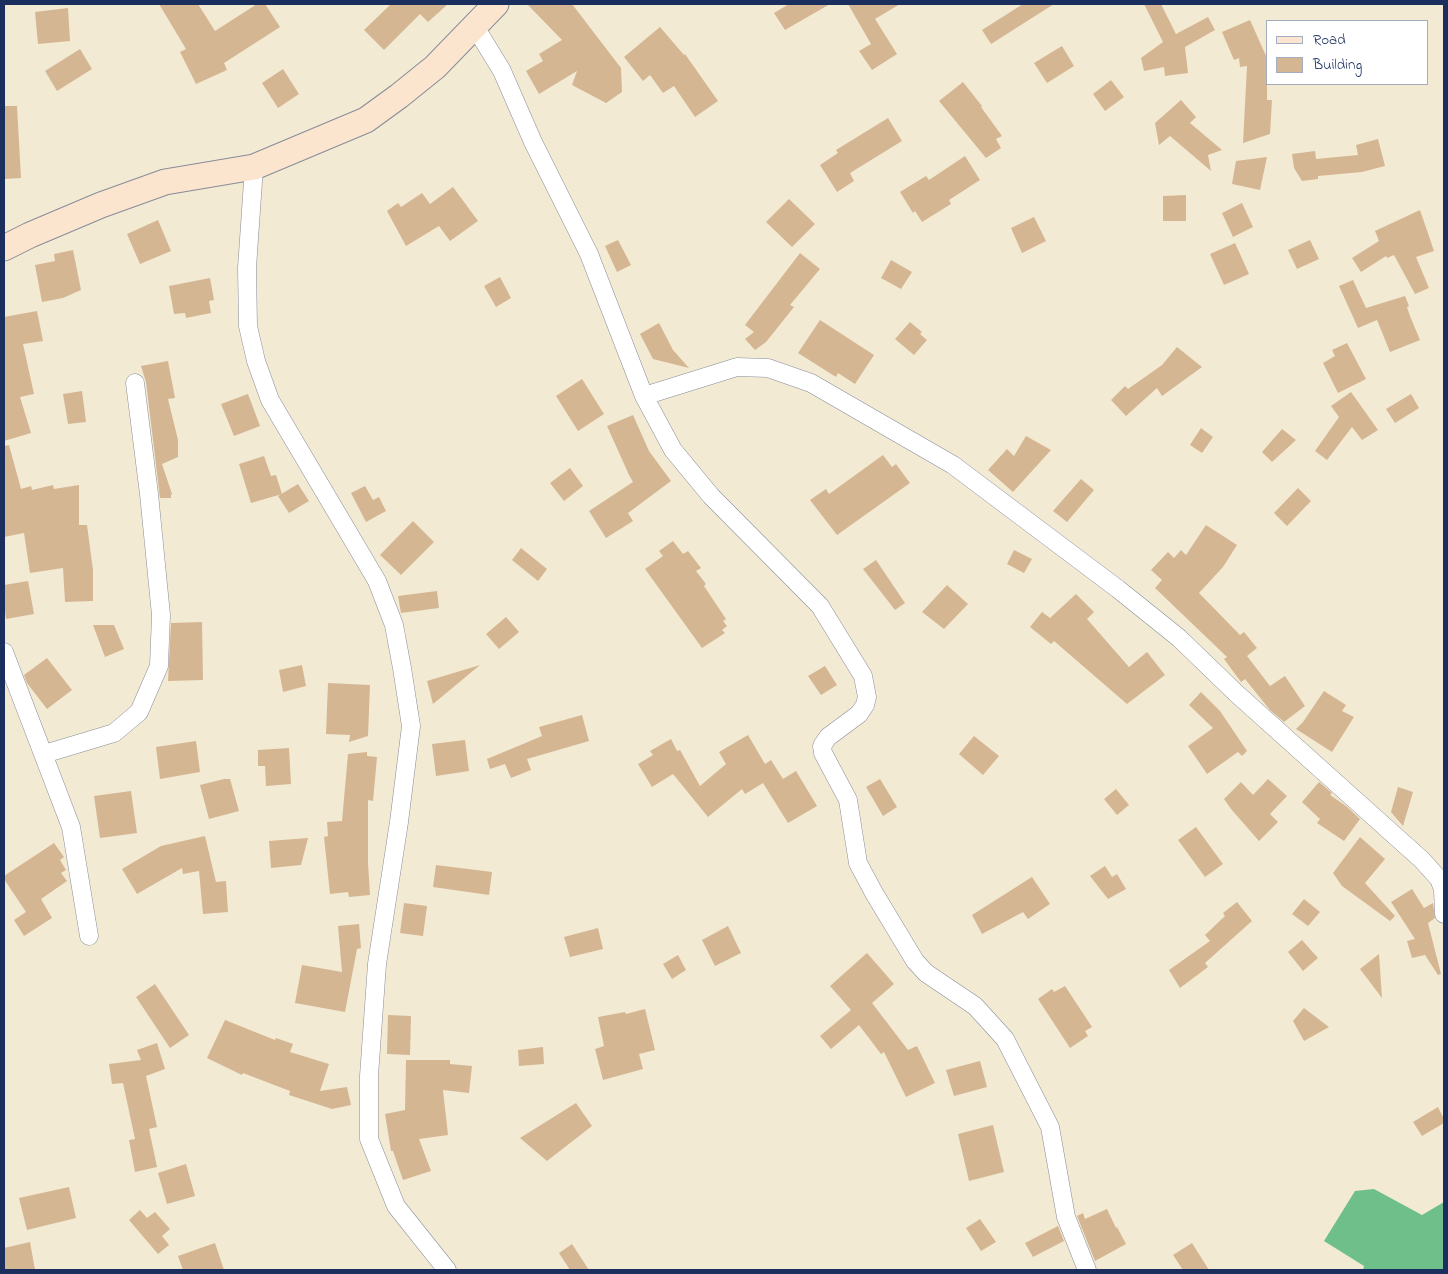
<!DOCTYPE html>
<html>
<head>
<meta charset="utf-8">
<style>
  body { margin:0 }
  #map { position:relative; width:1448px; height:1274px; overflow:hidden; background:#f3ead4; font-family:"Indie Flower",sans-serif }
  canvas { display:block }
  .frame { position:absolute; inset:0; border:5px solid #1b2f5e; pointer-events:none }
  .legend { position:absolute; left:1266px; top:20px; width:162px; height:65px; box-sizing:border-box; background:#fff; border:1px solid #a4acbf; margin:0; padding:6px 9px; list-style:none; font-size:15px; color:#1b2f5e }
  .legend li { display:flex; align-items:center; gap:10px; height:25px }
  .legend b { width:25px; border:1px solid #a4acbf }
</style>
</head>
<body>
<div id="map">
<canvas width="1448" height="1274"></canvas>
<div class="frame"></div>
<ul class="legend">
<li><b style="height:6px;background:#fbe5cf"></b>Road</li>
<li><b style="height:14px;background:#d5b692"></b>Building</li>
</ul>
</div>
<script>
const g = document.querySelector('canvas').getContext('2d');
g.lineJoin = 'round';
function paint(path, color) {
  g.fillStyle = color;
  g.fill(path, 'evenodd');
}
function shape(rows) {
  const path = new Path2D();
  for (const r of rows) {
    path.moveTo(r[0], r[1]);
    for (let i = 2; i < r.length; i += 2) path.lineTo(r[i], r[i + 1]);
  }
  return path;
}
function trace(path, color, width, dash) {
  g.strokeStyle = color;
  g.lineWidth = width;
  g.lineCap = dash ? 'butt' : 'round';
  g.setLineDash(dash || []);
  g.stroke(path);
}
const forest = shape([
  [1374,1189,1422,1215,1444,1202,1444,1270,1363,1270,1364,1266,1324,1241,1355,1191]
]);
const building = shape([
  [159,4,198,4,215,31,257,4,265,4,280,27,224,63,227,70,196,84,180,52,186,49],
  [391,4,448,4,428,22,420,14,384,50,364,30],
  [527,4,572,4,621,68,622,92,606,103,572,85,577,71,539,94,526,71,543,61,539,54,562,40],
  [789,4,830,4,785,30,774,13],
  [848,4,900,4,875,19,897,54,872,70,859,51,871,44],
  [1023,4,1054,4,991,44,982,30],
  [1144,4,1161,4,1176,34,1208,17,1215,30,1185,47,1188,73,1165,76,1164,67,1144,71,1141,58,1163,42],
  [68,8,70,41,38,44,35,12],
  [1250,20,1267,58,1267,100,1272,100,1270,134,1243,143,1247,66,1240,67,1239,58,1234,60,1222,32],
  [660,27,684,55,685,54,718,101,695,117,674,86,663,93,650,75,643,81,624,57],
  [1062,46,1074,66,1047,83,1034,63],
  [80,49,92,69,57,91,45,71],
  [283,69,299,94,278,108,262,83],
  [1111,80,1124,97,1105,111,1093,94],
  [963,82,982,106,981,107,1002,136,996,139,1001,148,986,158,939,101],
  [1181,100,1196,117,1190,123,1222,150,1208,155,1211,171,1170,136,1159,145,1155,123],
  [4,106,17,106,21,178,4,179],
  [888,118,902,141,850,173,854,181,837,192,820,165,838,153,836,150],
  [1378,139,1385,166,1362,172,1318,176,1318,179,1302,181,1294,168,1292,154,1315,151,1316,159,1358,155,1356,145],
  [965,156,980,180,949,200,951,204,922,222,915,211,913,213,900,192,926,176,929,180],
  [1267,157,1260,190,1232,184,1236,161],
  [453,187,478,221,450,241,439,226,406,246,387,211,398,203,401,207,422,193,430,204],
  [1186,195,1186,221,1163,221,1163,196],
  [789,199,815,224,792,247,766,222],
  [1242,203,1253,227,1233,237,1222,213],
  [1420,210,1434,251,1416,257,1429,288,1415,294,1394,255,1387,258,1386,256,1361,272,1352,258,1379,241,1375,231],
  [1034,217,1046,241,1022,253,1011,228],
  [158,220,171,251,140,264,127,234],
  [618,240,631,265,617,272,605,246],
  [1310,240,1319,259,1297,269,1288,250],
  [1235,243,1249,274,1224,285,1210,254],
  [73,250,81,290,63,298,42,302,35,265,55,261,54,254],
  [800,253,820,269,790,305,794,307,766,342,755,350,745,339,754,332,745,325],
  [891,260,912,272,901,289,881,278],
  [500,277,511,298,496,307,484,286],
  [210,278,214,300,209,301,211,313,186,318,185,313,174,314,169,286],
  [1353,280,1366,308,1405,296,1409,306,1407,307,1410,316,1420,340,1390,352,1377,320,1358,328,1339,286],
  [37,311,43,341,23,344,34,394,20,397,31,433,4,441,4,317],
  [820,320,874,355,855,384,838,373,836,377,798,353],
  [910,322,922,332,920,334,927,340,914,355,895,339],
  [659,323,673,350,689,368,653,359,640,334],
  [1347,343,1366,379,1338,393,1323,363,1335,356,1332,350],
  [1177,347,1202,367,1162,396,1157,388,1126,416,1111,400,1125,386,1128,389,1162,365],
  [168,361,175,398,168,399,178,440,178,457,162,464,172,494,171,495,171,498,160,498,146,382,141,366],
  [582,379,604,414,578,431,556,396],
  [82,391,86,422,68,424,63,394],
  [1351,392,1378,430,1362,440,1352,427,1327,460,1315,451,1339,417,1331,406],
  [248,394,260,426,234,436,221,404],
  [1411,394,1419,408,1395,423,1386,409],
  [633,415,649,451,671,481,628,513,633,521,606,538,589,511,633,482,629,475,607,426],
  [1201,428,1213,437,1202,453,1190,445],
  [1282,429,1296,440,1272,462,1262,452],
  [1026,436,1051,450,1013,492,988,470,1007,449,1014,456],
  [9,445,21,489,31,486,32,490,53,485,54,489,79,485,79,525,87,525,93,570,93,601,65,602,63,568,30,573,24,533,4,537,4,446],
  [883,455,892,467,896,464,910,483,837,535,810,500,826,489,829,494],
  [264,456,271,476,276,475,282,494,251,503,239,464],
  [570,468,583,486,564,501,550,483],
  [1081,479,1094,490,1067,522,1053,511],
  [298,484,309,501,289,513,278,496],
  [365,486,373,500,379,497,386,511,366,522,351,493],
  [1298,488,1311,501,1287,526,1274,513],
  [413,521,434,542,401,575,380,555],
  [1206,525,1237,545,1223,567,1199,593,1240,635,1244,632,1257,648,1247,656,1270,686,1285,676,1305,706,1284,722,1270,710,1245,679,1241,682,1224,659,1227,657,1155,588,1162,580,1151,570,1168,552,1174,558,1181,550,1186,555],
  [673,541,683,554,688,551,701,568,696,571,706,584,704,586,726,619,723,621,727,626,722,630,725,633,702,648,645,569,663,556,659,551],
  [521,548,547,569,538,581,512,560],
  [1014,550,1032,559,1024,573,1007,564],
  [876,560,905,603,895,610,863,569],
  [28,581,34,614,6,619,4,603,4,585],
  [947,585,968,604,944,629,922,612],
  [437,591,439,608,401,613,398,596],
  [1076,594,1094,612,1087,619,1129,667,1147,652,1165,675,1127,704,1054,641,1051,644,1030,627,1042,612,1050,618],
  [506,617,519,632,499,649,486,634],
  [202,622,203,680,168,681,171,623],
  [93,625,114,625,124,649,105,657],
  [47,658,72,690,47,709,27,683,24,675],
  [302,665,306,686,283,692,279,670],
  [480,665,433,704,427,681],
  [825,666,837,685,821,695,808,676],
  [328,683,370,685,368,736,349,742,350,735,326,734],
  [1324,691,1346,705,1342,711,1354,717,1332,752,1296,729,1303,722],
  [1201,692,1220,711,1247,751,1242,756,1238,752,1207,774,1188,746,1213,728,1189,705],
  [582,715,589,741,527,759,531,770,511,778,505,764,490,769,487,759,542,736,539,727],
  [748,735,765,764,771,760,783,779,796,771,817,806,788,823,763,783,745,794,742,789,708,817,673,774,652,787,638,764,653,755,650,751,671,739,677,751,680,750,700,786,726,764,719,752],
  [974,736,999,756,983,775,959,754],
  [465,740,469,771,436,776,432,744],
  [196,741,200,772,160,779,156,747],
  [289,748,291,784,266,786,265,766,258,766,258,750],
  [367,752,367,756,377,757,373,801,368,800,368,863,370,895,349,897,348,892,330,894,324,837,328,836,327,822,342,821,348,754],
  [224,779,230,779,239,811,209,819,200,785],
  [880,779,897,807,883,816,866,787],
  [1268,779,1287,796,1270,814,1278,822,1259,841,1231,809,1224,799,1241,782,1253,795],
  [1319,782,1332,793,1330,795,1346,806,1360,819,1344,841,1317,823,1320,819,1302,802],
  [1398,787,1413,792,1403,826,1391,812],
  [1116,789,1129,805,1117,815,1104,799],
  [131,791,137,833,100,838,94,796],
  [1196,827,1223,864,1205,877,1178,840],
  [205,836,216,882,226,881,228,912,203,914,199,871,183,874,182,868,137,894,122,869,161,846],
  [1360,837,1385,859,1365,883,1395,916,1390,921,1342,886,1333,873],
  [308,838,301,865,271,868,269,841],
  [54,843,64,857,60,860,66,870,61,873,67,881,41,899,52,918,24,936,14,920,26,912,4,879,4,876],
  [436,865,492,872,489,895,433,887],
  [1105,866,1112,877,1117,874,1126,889,1108,899,1090,876],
  [1032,877,1050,904,1028,919,1023,912,982,934,972,915],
  [1412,889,1424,908,1433,903,1435,918,1428,923,1441,974,1438,975,1425,955,1412,958,1407,941,1415,939,1391,902],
  [1304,899,1320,912,1308,926,1292,914],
  [1237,902,1252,921,1205,963,1208,967,1180,988,1169,970,1210,941,1205,935,1225,916,1223,913],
  [404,903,427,906,423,936,400,933],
  [359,924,361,948,357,949,345,1012,295,1003,302,965,342,972,338,926],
  [728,926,741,953,715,966,702,940],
  [598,928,603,949,570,957,564,937],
  [1302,940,1318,958,1303,971,1288,952],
  [867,953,894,984,872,1003,908,1050,917,1046,935,1083,906,1097,884,1052,881,1054,859,1025,831,1049,820,1036,851,1010,830,986],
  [1379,954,1382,998,1360,969],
  [678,955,686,970,672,979,663,964],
  [155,984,189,1035,170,1048,136,997],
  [1065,986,1092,1027,1085,1031,1088,1036,1070,1048,1038,999,1052,989,1054,992],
  [1304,1008,1329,1027,1304,1041,1293,1021],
  [645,1009,655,1050,639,1054,643,1069,603,1080,595,1049,604,1046,598,1017,625,1012,626,1014],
  [388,1015,411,1016,410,1055,387,1054],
  [225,1020,275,1040,276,1038,293,1044,290,1052,329,1064,320,1091,347,1087,351,1105,332,1109,289,1095,290,1091,243,1073,242,1075,207,1058],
  [157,1043,165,1069,146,1076,157,1127,149,1129,157,1167,135,1172,129,1140,135,1139,123,1083,112,1084,109,1064,141,1060,137,1050],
  [543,1047,544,1064,519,1066,518,1050],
  [406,1060,450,1060,450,1064,472,1066,469,1093,443,1090,448,1135,419,1139,431,1171,403,1180,393,1151,391,1151,385,1114,405,1110],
  [980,1061,987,1087,954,1096,946,1070],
  [576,1103,592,1126,547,1161,520,1138],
  [1438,1107,1444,1119,1444,1123,1422,1136,1413,1122],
  [993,1125,1004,1172,969,1181,958,1134],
  [186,1164,195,1196,167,1204,158,1173],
  [69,1187,76,1218,27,1230,19,1198],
  [1107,1209,1116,1228,1117,1227,1126,1244,1095,1261,1077,1216,1083,1213,1085,1219],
  [140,1210,147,1218,155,1212,170,1229,162,1236,169,1245,158,1254,129,1220],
  [980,1219,996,1242,981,1251,966,1228],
  [1058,1226,1064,1241,1033,1257,1025,1243],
  [30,1242,35,1270,4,1270,4,1248],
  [215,1243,224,1270,183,1270,178,1256],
  [1192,1243,1209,1270,1183,1270,1173,1255],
  [572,1244,589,1270,570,1270,559,1253]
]);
const street = shape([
  [474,25,502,71,533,142,589,254,644,396,673,450,711,496,820,606,863,676,867,697,865,705,859,714,828,737,822,746,823,753,848,800,858,863,874,893,915,961,926,973,975,1006,1005,1039,1050,1127,1066,1217,1087,1270],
  [254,167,247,268,248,326,256,361,270,400,377,581,394,625,402,668,411,726,399,822,377,964,369,1076,369,1139,396,1206,447,1270],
  [644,396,737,367,768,368,811,383,953,465,1118,589,1179,638,1237,694,1422,860,1439,879,1443,889,1444,914],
  [4,652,71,827,89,936],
  [44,754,114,733,139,712,159,666,161,615,149,494,135,383]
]);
const secondary = shape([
  [4,248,30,235,101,205,165,182,254,167,366,120,399,96,435,67,496,4]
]);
paint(forest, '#6fbf8a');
paint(building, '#d5b692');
trace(street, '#878c99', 19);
trace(secondary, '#878c99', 27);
trace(street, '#fff', 18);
trace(secondary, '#fbe5cf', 25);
</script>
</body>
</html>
